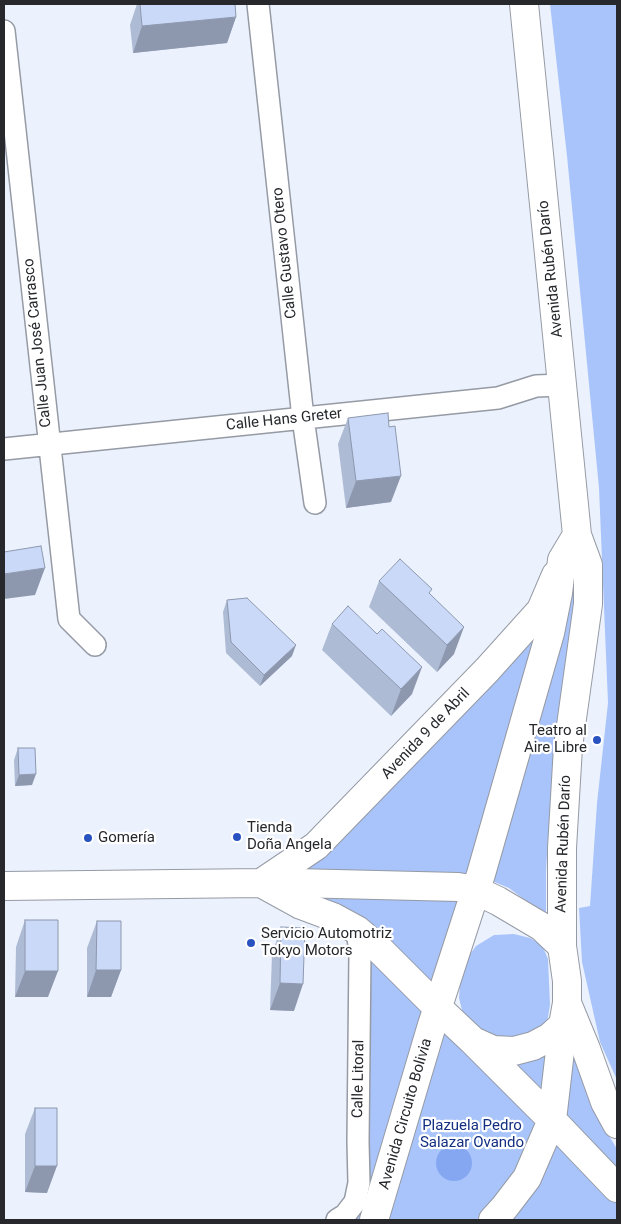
<!DOCTYPE html>
<html>
<head>
<meta charset="utf-8">
<style>
  body { margin:0 }
  #map { position:relative; width:621px; height:1224px; overflow:hidden; background:#ecf2fd; font-family:Roboto,sans-serif }
  canvas { display:block }
  .frame { position:absolute; inset:0; border:5px solid #26282c; pointer-events:none }
</style>
</head>
<body>
<div id="map">
<canvas width="621" height="1224"></canvas>
<div class="frame"></div>
</div>
<script>
const g = document.querySelector('canvas').getContext('2d');
g.lineJoin = 'round';
function paint(path, color) {
  g.fillStyle = color;
  g.fill(path, 'evenodd');
}
function shape(rows) {
  const path = new Path2D();
  for (const r of rows) {
    if (r.length === 3) {
      path.moveTo(r[0] + r[2], r[1]);
      path.arc(r[0], r[1], r[2], 0, 2 * Math.PI);
      continue;
    }
    path.moveTo(r[0], r[1]);
    for (let i = 2; i < r.length; i += 2) path.lineTo(r[i], r[i + 1]);
  }
  return path;
}
function trace(path, color, width, dash) {
  g.strokeStyle = color;
  g.lineWidth = width;
  g.lineCap = dash ? 'butt' : 'round';
  g.setLineDash(dash || []);
  g.stroke(path);
}
function label(font, color, halo, rows, align = 'center') {
  g.font = font + ' Roboto,sans-serif';
  g.lineWidth = 4.5;
  g.setLineDash([]);
  g.textBaseline = 'middle';
  g.strokeStyle = halo;
  g.fillStyle = color;
  for (const [text, x, y, turn = 0] of rows) {
    g.save();
    g.translate(x, y);
    g.rotate((+turn || 0) * Math.PI / 180);
    g.textAlign = isNaN(turn) ? turn : align;
    if (halo) g.strokeText(text, 0, 0);
    g.fillText(text, 0, 0);
    g.restore();
  }
}
const green = shape([
  [550,4,617,4,617,1080,600,1042,582,962,579,908,590,906,597,803,608,703,599,488,567,156],
  [576,577,573,629,549,822,546,870,546,916,509,888,492,881,563,637],
  [534,633,538,636,468,878,297,874],
  [294,892,462,894,431,992],
  [514,934,530,938,542,945,548,959,550,1005,547,1023,541,1031,495,1041,467,1022,462,1010,459,998,460,983,468,957,476,946,494,935],
  [367,951,425,1011,364,1220,352,1220],
  [444,1024,542,1123,518,1171,494,1205,476,1220,385,1220],
  [574,1042,602,1124,617,1149,617,1174,565,1120],
  [551,1047,544,1096,509,1059],
  [555,1138,617,1201,617,1220,506,1220]
]);
const water = shape([
  [454,1163,18]
]);
const minor = shape([
  [258,4,303,418,315,503],
  [4,31,69,619,95,645],
  [4,449,498,398,536,386,562,385],
  [337,1220,345,1215,355,1202,359,1183,358,1142,360,953,357,930]
]);
const secondary = shape([
  [261,883,316,846,487,670,541,610,556,575],
  [4,886,261,883,301,905,333,917,357,930,377,947,438,1008]
]);
const primary = shape([
  [567,1003,586,1049,605,1102,617,1124]
]);
const trunk = shape([
  [261,883,295,883,458,887,475,890,498,901,542,927,562,946],
  [438,1008,473,1041,493,1050,514,1051,533,1046,550,1037,563,1025],
  [473,1041,552,1120,617,1188],
  [374,1220,432,1025,481,874,550,633,558,593,562,560,577,535],
  [493,1220,504,1208,527,1178,552,1120,563,1025,567,1003,567,981,562,946,562,848,568,747,588,604,588,565,577,535,524,4]
]);
const wall = shape([
  [137,4,235,4,236,17,227,43,133,53,130,25],
  [348,418,391,502,346,508,338,444],
  [379,581,430,595,454,654,437,672,369,607],
  [227,600,292,656,260,686,226,653,223,612],
  [332,624,412,694,391,716,322,650],
  [18,748,32,785,15,786,14,760],
  [25,920,48,997,15,997,16,947],
  [97,921,121,970,111,997,87,997,87,948],
  [281,927,294,1011,270,1010,272,954],
  [35,1108,47,1193,25,1192,25,1134]
]);
const shadedWall = shape([
  [236,17,227,43,133,53,142,26],
  [401,476,391,502,346,508,356,481],
  [45,568,35,595,4,599,4,574],
  [464,627,454,654,437,672,447,645],
  [296,645,292,656,260,686,264,675],
  [422,667,412,694,391,716,401,689],
  [36,774,32,785,15,786,19,775],
  [96,970,121,970,111,997,87,997],
  [25,971,58,971,48,997,15,997],
  [280,983,303,984,294,1011,270,1010],
  [35,1166,57,1166,47,1193,25,1192]
]);
const building = shape([
  [140,4,235,4,236,17,142,26,140,4],
  [388,413,389,427,395,426,401,476,356,481,348,418,388,413],
  [41,546,45,568,4,574,4,552,41,546],
  [400,559,432,589,429,593,464,627,447,645,379,581,400,559],
  [247,598,296,645,264,675,231,642,227,600,247,598],
  [348,606,377,634,382,629,422,667,401,689,332,624,348,606],
  [18,748,35,748,36,774,19,775,18,748],
  [25,920,58,920,58,971,25,971,25,920],
  [97,921,121,921,121,970,96,970,97,921],
  [281,927,305,928,303,984,280,983,281,927],
  [35,1108,57,1108,57,1166,35,1166,35,1108]
]);
const markers = [
  [597,740,5,"#2852c0"],
  [237,837,5,"#2852c0"],
  [88,838,5,"#2852c0"],
  [251,943,5,"#2852c0"]
];
const streetNames = [
  ["Calle Gustavo Otero",285,253,-96],
  ["Avenida Rubén Darío",551,269,-96],
  ["Calle Juan José Carrasco",38,343,-96],
  ["Calle Hans Greter",284,420,-6],
  ["Avenida 9 de Abril",426,734,-46],
  ["Avenida Rubén Darío",564,844,-88],
  ["Calle Litoral",359,1079,-89],
  ["Avenida Circuito Bolivia",406,1114,-74]
];
const poiNames = [
  ["Teatro al",587,731,"right"],
  ["Aire Libre",587,748,"right"],
  ["Tienda",247,828],
  ["Doña Angela",247,845],
  ["Gomería",98,838],
  ["Servicio Automotriz",261,934],
  ["Tokyo Motors",261,951]
];
const parkNames = [
  ["Plazuela Pedro",472,1126],
  ["Salazar Ovando",472,1143]
];
paint(green, '#a9c4fb');
paint(water, '#85a7f1');
trace(minor, '#959aa4', 24);
trace(secondary, '#959aa4', 30);
trace(primary, '#959aa4', 30);
trace(trunk, '#959aa4', 30);
trace(minor, '#fff', 21);
trace(secondary, '#fff', 28);
trace(primary, '#fff', 28);
trace(trunk, '#fff', 28);
paint(wall, '#aebbd5');
paint(shadedWall, '#8d98ae');
paint(building, '#cad9f8');
trace(building, '#8d98ae', 1);
for (const [x, y, r, color] of markers) {
  const dot = new Path2D();
  dot.arc(x, y, r, 0, 2 * Math.PI);
  g.fillStyle = color;
  g.fill(dot);
  trace(dot, '#fff', 2);
}
label('15px', '#26282c', '#fff', streetNames);
label('15px', '#26282c', '#fff', poiNames, 'left');
label('15px', '#122f82', '#fff', parkNames);
</script>
</body>
</html>
